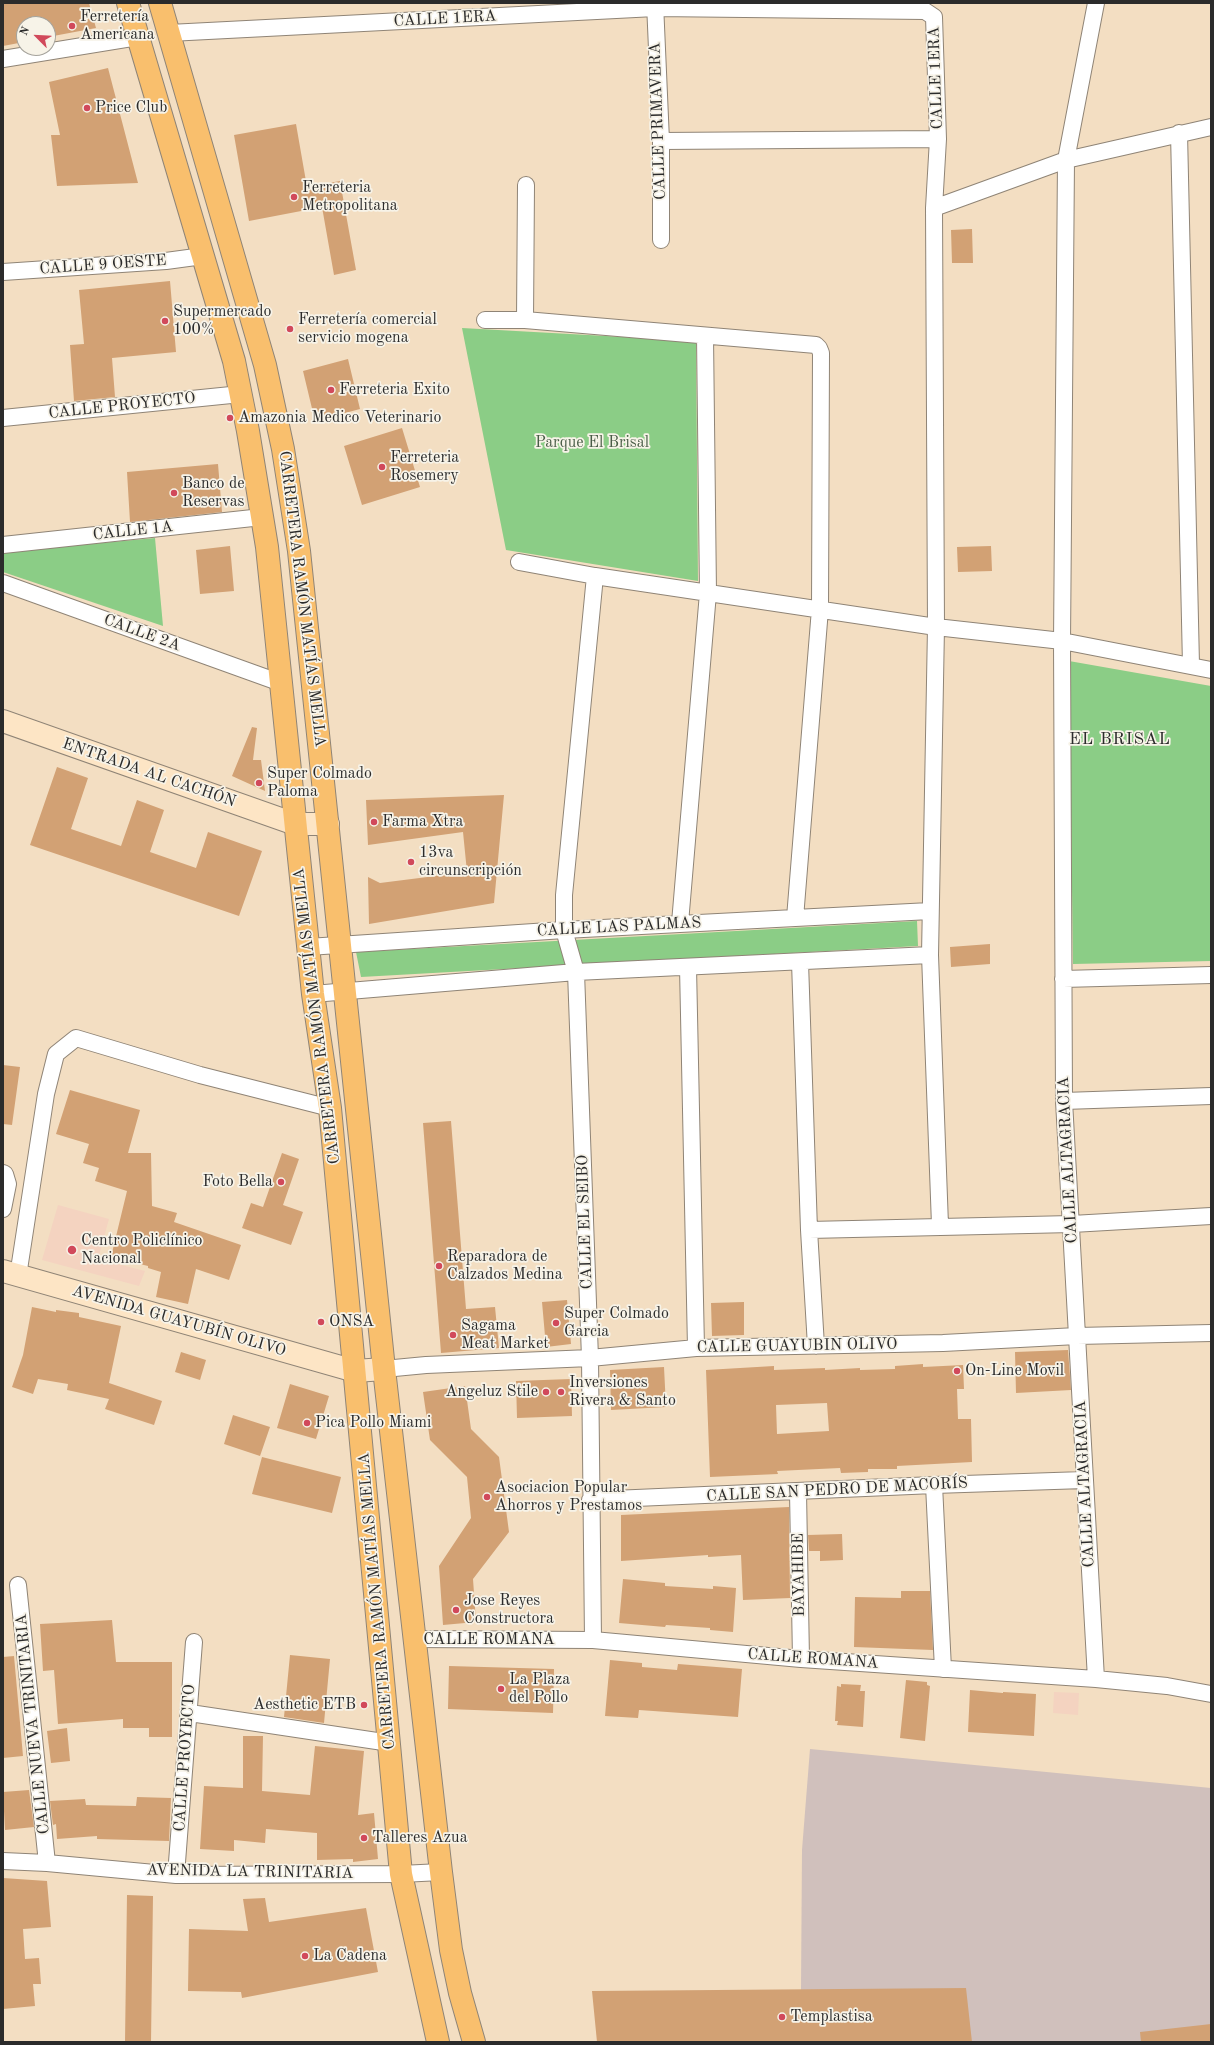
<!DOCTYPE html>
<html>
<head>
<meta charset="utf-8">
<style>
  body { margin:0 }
  #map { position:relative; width:1214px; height:2045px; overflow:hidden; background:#f3dec2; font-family:"Old Standard TT",serif }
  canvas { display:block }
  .frame { position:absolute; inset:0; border:4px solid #2b2b2b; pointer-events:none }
  .north { position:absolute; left:16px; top:16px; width:40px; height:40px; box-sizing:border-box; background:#f7f3e8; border:1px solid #a5a39c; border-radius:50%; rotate:294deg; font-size:11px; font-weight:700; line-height:16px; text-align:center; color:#2b2b2b }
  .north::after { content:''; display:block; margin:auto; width:14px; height:18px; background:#d1495b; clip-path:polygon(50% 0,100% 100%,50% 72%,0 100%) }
</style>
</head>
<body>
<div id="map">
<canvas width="1214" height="2045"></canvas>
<div class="frame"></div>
<div class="north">N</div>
</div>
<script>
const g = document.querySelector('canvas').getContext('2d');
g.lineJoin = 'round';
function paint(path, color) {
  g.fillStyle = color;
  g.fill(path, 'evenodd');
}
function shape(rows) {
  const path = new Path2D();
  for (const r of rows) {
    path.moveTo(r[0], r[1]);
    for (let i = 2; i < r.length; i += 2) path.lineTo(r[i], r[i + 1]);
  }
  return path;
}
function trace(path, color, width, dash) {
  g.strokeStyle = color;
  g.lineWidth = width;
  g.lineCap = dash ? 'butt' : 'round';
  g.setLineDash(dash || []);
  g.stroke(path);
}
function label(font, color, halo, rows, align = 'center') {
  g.font = font + ' "Old Standard TT",serif';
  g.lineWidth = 3.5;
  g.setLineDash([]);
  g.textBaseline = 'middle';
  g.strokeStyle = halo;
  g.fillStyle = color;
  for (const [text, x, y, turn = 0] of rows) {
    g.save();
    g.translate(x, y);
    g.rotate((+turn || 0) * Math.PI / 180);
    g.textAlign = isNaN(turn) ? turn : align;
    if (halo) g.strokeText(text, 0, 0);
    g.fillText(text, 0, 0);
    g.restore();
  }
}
const built = shape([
  [58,1205,109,1219,98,1259,145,1271,139,1286,42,1260],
  [1054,1692,1079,1693,1078,1715,1053,1713]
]);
const industrial = shape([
  [810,1749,1211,1788,1211,2042,972,2042,801,1990,802,1850]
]);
const green = shape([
  [462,328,696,341,698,581,506,550],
  [155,538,163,626,3,572,3,552],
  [1069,661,1211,686,1211,961,1073,964],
  [917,921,918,946,361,977,356,952]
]);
const building = shape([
  [3,3,89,3,96,28,48,37,48,24,24,24,24,42,3,46],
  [108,68,138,183,57,186,51,135,60,135,49,82],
  [296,124,307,187,340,181,356,270,334,275,322,207,249,221,234,135],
  [972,229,973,263,952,263,951,230],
  [170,281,176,352,112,358,115,397,74,401,70,345,84,344,79,290],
  [348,359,360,409,315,421,303,371],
  [402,428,420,487,362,505,344,446],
  [218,464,222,512,130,522,127,472],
  [230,546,234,591,200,594,196,550],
  [991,546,992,571,958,572,957,547],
  [252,727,257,728,253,760,261,760,265,791,232,776],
  [57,767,88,778,71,829,121,846,137,800,164,810,150,852,196,868,208,832,262,851,239,916,30,845],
  [504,795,494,903,369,924,368,877,380,883,467,872,463,832,368,845,366,800],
  [990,944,990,964,951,967,950,947],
  [3,1065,20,1067,12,1125,3,1124],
  [70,1090,140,1110,128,1153,151,1153,152,1206,177,1213,174,1222,241,1245,229,1280,196,1269,188,1304,156,1297,161,1272,148,1268,148,1266,111,1257,127,1191,95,1181,99,1168,83,1163,89,1144,56,1134],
  [451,1121,466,1309,495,1307,499,1348,441,1353,423,1123],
  [282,1153,299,1159,283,1205,303,1212,291,1245,242,1228,251,1203,263,1207],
  [567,1300,571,1344,546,1347,542,1302],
  [744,1302,744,1335,712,1336,711,1303],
  [32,1307,56,1312,56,1310,79,1313,79,1317,121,1326,109,1383,162,1401,154,1425,105,1409,109,1399,67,1390,68,1384,38,1379,33,1394,12,1387,23,1355],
  [1068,1350,1071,1390,1016,1393,1015,1352],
  [181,1352,206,1360,200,1380,175,1372],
  [923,1364,923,1367,963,1365,964,1389,957,1389,958,1419,971,1419,972,1462,897,1466,897,1469,868,1469,868,1472,841,1473,840,1468,777,1471,778,1474,710,1477,706,1370,774,1366,774,1370,825,1368,825,1370,860,1368,860,1370,895,1369,895,1366],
  [827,1403,829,1431,777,1434,776,1405],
  [664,1367,666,1407,611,1410,610,1370],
  [571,1379,572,1416,517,1418,516,1381],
  [290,1384,329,1396,316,1439,277,1428],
  [465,1386,471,1429,499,1457,509,1532,473,1579,476,1622,443,1625,439,1566,471,1518,467,1477,430,1440,423,1392],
  [233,1415,270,1427,260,1456,224,1444],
  [262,1457,341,1477,332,1513,252,1494],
  [789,1507,790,1598,743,1600,741,1555,708,1557,708,1555,621,1561,621,1515],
  [842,1534,843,1560,820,1561,820,1551,809,1551,808,1535],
  [623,1579,665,1583,665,1586,713,1589,713,1586,736,1588,733,1632,710,1630,710,1628,666,1625,665,1627,619,1623],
  [901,1591,930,1591,933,1650,854,1647,855,1597,901,1598],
  [112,1620,116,1662,172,1662,172,1737,149,1737,149,1728,123,1728,123,1719,58,1724,54,1670,43,1671,40,1624],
  [290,1655,330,1659,324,1723,284,1717],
  [14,1656,23,1756,3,1758,3,1657],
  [610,1660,642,1663,642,1667,677,1670,678,1664,742,1669,738,1717,639,1710,638,1718,605,1716],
  [449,1666,554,1669,553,1713,448,1709],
  [906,1680,927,1682,927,1685,930,1686,925,1741,900,1738],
  [841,1684,861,1685,860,1691,865,1691,863,1727,837,1725,838,1721,835,1721,837,1686,841,1687],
  [970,1690,1003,1693,1003,1692,1036,1694,1034,1736,968,1732],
  [67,1728,70,1761,51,1763,47,1731],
  [243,1736,263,1736,262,1791,310,1795,315,1746,364,1751,358,1815,374,1813,378,1859,353,1862,353,1859,317,1860,317,1833,266,1829,265,1843,234,1840,234,1851,200,1849,204,1786,243,1788],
  [29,1790,34,1827,5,1830,3,1792],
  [137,1797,171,1798,169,1841,97,1839,97,1836,57,1839,56,1824,53,1825,50,1801,85,1799,86,1805,136,1806],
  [3,1878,47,1881,51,1927,23,1929,25,1959,39,1958,41,1984,33,1984,35,2006,3,2009],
  [127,1895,153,1896,151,2042,125,2042],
  [265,1898,269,1922,366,1908,378,1972,242,1998,241,1992,188,1991,189,1929,248,1931,243,1899],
  [966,1988,972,2042,597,2042,592,1991],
  [1211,2024,1211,2042,1141,2042,1140,2032]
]);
const street = shape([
  [655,3,661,141,661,240],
  [169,33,655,8,925,11,934,17,938,139,934,208,936,627,930,955,940,1225],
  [3,59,138,37],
  [1179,133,1191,665],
  [661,141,938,139],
  [934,208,1066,160,1211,127],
  [3,272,166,261,203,256],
  [485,320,525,320,816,345,819,348,821,353,820,609,795,918],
  [525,320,526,185],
  [3,418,241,394],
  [3,545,262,517],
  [519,562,595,576,936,627,1062,641,1066,160,1096,3],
  [3,583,281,683],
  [680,923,708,593,705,336],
  [308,947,564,930,930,911],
  [800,962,809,1230,816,1346],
  [688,967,696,1348],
  [1063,979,1211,975],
  [313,994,576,972,930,955],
  [1064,1101,1211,1096],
  [3,1173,5,1174,8,1184,3,1209],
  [809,1230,1072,1224,1211,1216],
  [18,1276,46,1094,56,1054,76,1038,200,1075,330,1108],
  [384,1369,426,1365,590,1358,696,1348,943,1343,1077,1336,1211,1333],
  [934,1485,943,1669],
  [798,1492,801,1659],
  [590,1500,934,1485,1084,1480],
  [18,1585,47,1863],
  [413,1639,593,1640,801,1659,1096,1679,1167,1686,1211,1694],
  [593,1640,590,1358,576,972,564,930,564,895,595,576],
  [1096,1679,1064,1101,1062,641,1211,670],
  [190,1713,390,1743],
  [3,1861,47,1863,176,1875,401,1874,441,1872],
  [176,1875,194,1642]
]);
const secondary = shape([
  [3,721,295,824,328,824],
  [3,1271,355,1371,384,1369]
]);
const primary = shape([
  [128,3,234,361,248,431,267,547,313,994,330,1108,401,1874,438,2042],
  [160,3,265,365,283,449,299,551,384,1369,441,1872,451,1950,460,1993,474,2042]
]);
const markers = [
  [72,26,4,"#d1495b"],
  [87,108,4,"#d1495b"],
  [294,197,4,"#d1495b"],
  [165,321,4,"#d1495b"],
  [290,329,4,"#d1495b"],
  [331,390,4,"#d1495b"],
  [230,418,4,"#d1495b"],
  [382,467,4,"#d1495b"],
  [174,493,4,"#d1495b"],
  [259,783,4,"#d1495b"],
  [374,822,4,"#d1495b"],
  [411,862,4,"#d1495b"],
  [281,1182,4,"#d1495b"],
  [72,1250,5,"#d1495b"],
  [439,1266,4,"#d1495b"],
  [321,1322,4,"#d1495b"],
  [556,1323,4,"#d1495b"],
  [453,1335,4,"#d1495b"],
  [957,1371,4,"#d1495b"],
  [546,1392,4,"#d1495b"],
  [561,1392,4,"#d1495b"],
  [307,1423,4,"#d1495b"],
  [487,1497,4,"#d1495b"],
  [456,1610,4,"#d1495b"],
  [501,1689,4,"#d1495b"],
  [364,1705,4,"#d1495b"],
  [364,1838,4,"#d1495b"],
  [305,1956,4,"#d1495b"],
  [782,2017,4,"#d1495b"]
];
const poiNames = [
  ["Ferretería",80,17],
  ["Americana",80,35],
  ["Price Club",95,108],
  ["Ferreteria",302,188],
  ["Metropolitana",302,206],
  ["Supermercado",173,312],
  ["100%",173,330],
  ["Ferretería comercial",298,320],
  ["servicio mogena",298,338],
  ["Ferreteria Exito",339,390],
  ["Amazonia Medico Veterinario",238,418],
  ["Ferreteria",390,458],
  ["Rosemery",390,476],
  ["Banco de",182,484],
  ["Reservas",182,502],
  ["Super Colmado",267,774],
  ["Paloma",267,792],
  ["Farma Xtra",382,822],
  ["13va",419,853],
  ["circunscripción",419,871],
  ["Foto Bella",273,1182,"right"],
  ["Centro Policlínico",81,1241],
  ["Nacional",81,1259],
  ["Reparadora de",447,1257],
  ["Calzados Medina",447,1275],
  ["Super Colmado",564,1314],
  ["Garcia",564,1332],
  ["ONSA",329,1322],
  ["Sagama",461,1326],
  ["Meat Market",461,1344],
  ["On-Line Movil",965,1371],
  ["Inversiones",569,1383],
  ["Rivera & Santo",569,1401],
  ["Angeluz Stile",538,1392,"right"],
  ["Pica Pollo Miami",315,1423],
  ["Asociacion Popular",495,1488],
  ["Ahorros y Prestamos",495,1506],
  ["Jose Reyes",464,1601],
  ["Constructora",464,1619],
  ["La Plaza",509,1680],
  ["del Pollo",509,1698],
  ["Aesthetic ETB",356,1705,"right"],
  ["Talleres Azua",372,1838],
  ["La Cadena",313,1956],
  ["Templastisa",790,2017]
];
const streetNames = [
  ["CALLE 1ERA",445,19,-3],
  ["CALLE 1ERA",936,78,-92],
  ["CALLE PRIMAVERA",658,121,-92],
  ["CALLE 9 OESTE",103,265,-4],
  ["CALLE PROYECTO",122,406,-6],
  ["CALLE 1A",133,531,-6],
  ["CARRETERA RAMÓN MATÍAS MELLA",302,599,83],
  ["CALLE 2A",142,633,20],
  ["ENTRADA AL CACHÓN",149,773,19],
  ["CALLE LAS PALMAS",619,927,-3],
  ["CARRETERA RAMÓN MATÍAS MELLA",317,1016,-97],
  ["CALLE ALTAGRACIA",1068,1160,-93],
  ["CALLE EL SEIBO",585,1222,-92],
  ["AVENIDA GUAYUBÍN OLIVO",179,1321,16],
  ["CALLE GUAYUBIN OLIVO",797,1346,-1],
  ["CALLE ALTAGRACIA",1085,1484,-93],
  ["CALLE SAN PEDRO DE MACORÍS",837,1490,-3],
  ["BAYAHIBE",799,1575,-91],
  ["CARRETERA RAMÓN MATÍAS MELLA",377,1601,-95],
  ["CALLE ROMANA",489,1640],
  ["CALLE ROMANA",813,1659,4],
  ["CALLE NUEVA TRINITARIA",33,1724,-96],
  ["CALLE PROYECTO",185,1758,-86],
  ["AVENIDA LA TRINITARIA",250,1872,1]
];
const parkNames = [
  ["Parque El Brisal",592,443]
];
const neighbourhoodNames = [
  ["EL BRISAL",1120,740]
];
paint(built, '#f4d3c0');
paint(industrial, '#d0c0bc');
paint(green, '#8bcd86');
paint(building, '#d2a174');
trace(street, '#8f8476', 18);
trace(secondary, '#8f8476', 24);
trace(primary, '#8f8476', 24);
trace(street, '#fff', 16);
trace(secondary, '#fde5c5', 22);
trace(primary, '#f9bf6d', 22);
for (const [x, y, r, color] of markers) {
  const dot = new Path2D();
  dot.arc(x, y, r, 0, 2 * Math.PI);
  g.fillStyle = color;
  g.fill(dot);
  trace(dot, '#f7f3e8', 1.5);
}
label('16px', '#2b2b2b', '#f7f3e8', poiNames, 'left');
label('16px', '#2b2b2b', '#f7f3e8', streetNames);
label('16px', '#485c46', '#f7f3e8', parkNames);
g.letterSpacing = '1px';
label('17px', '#2b2b2b', '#f7f3e8', neighbourhoodNames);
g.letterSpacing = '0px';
</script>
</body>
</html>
